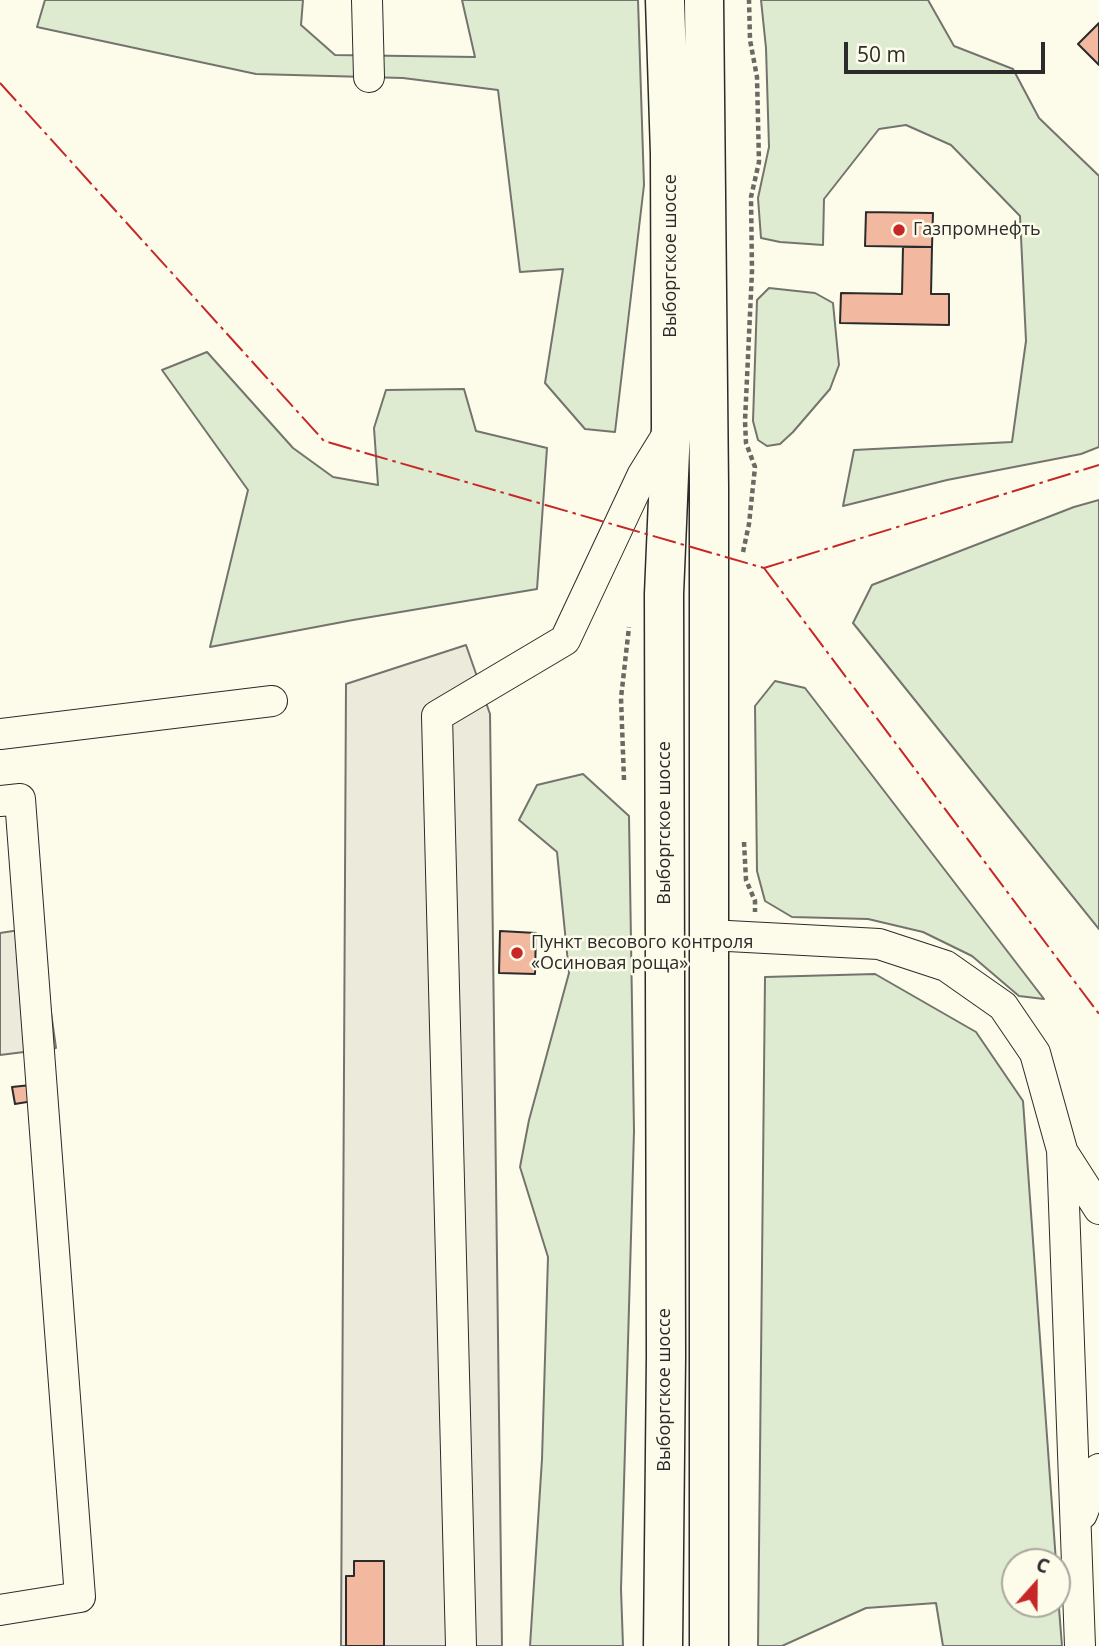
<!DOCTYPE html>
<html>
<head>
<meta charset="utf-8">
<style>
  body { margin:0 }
  #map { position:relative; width:1099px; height:1646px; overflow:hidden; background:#fdfbea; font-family:"Open Sans",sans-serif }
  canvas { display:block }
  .north { position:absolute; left:1001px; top:1548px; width:70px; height:70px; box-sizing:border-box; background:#fdfbea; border:2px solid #a9a89e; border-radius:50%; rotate:21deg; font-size:19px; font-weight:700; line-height:28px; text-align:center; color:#2b2b2b }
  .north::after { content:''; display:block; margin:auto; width:24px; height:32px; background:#c62828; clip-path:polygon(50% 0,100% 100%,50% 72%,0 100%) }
  .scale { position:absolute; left:844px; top:42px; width:201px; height:32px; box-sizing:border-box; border:4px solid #2b2b2b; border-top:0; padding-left:9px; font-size:21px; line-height:24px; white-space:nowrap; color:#2b2b2b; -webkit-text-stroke:5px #fdfbea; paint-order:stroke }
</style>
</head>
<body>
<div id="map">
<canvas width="1099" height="1646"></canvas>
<div class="north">С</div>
<div class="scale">50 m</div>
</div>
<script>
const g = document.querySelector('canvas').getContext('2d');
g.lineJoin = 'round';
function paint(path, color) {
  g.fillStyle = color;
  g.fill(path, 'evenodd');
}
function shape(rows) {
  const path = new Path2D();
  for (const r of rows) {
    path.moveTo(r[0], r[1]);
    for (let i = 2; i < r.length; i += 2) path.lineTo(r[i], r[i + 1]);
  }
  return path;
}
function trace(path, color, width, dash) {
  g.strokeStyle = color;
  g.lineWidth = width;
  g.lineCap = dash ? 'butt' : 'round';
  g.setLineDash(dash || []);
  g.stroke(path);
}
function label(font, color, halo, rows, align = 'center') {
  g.font = font + ' "Open Sans",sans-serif';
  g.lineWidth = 5;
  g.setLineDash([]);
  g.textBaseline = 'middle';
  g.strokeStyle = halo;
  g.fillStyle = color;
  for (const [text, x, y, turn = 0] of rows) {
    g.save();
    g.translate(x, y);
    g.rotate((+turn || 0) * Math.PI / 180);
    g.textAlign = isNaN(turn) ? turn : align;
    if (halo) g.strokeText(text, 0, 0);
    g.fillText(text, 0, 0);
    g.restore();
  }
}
const green = shape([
  [45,0,303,0,301,25,335,55,475,57,462,0,638,0,644,185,615,432,585,429,545,383,563,269,520,272,498,90,403,78,256,74,37,27,45,0],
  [761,0,928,0,954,46,1013,69,1039,118,1099,176,1099,447,1081,454,947,480,843,506,854,450,1012,442,1026,341,1020,216,951,145,906,125,879,129,824,199,823,245,780,242,761,238,758,198,769,147,766,48,761,0],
  [769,288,815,293,833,303,839,365,830,389,793,432,780,444,767,446,758,440,753,421,757,300,769,288],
  [207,352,293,448,333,477,378,485,374,428,386,390,464,389,476,431,547,448,537,589,353,620,210,647,248,490,162,370,207,352],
  [1099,500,1099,929,853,623,872,585,1074,507,1099,500],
  [775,681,805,688,1044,999,1019,996,972,956,923,932,868,919,792,917,765,901,757,871,755,706,775,681],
  [583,774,629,816,634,1131,621,1589,623,1646,530,1646,542,1459,548,1257,520,1167,529,1120,569,973,557,852,519,820,537,785,583,774],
  [875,974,976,1032,1023,1101,1056,1562,1015,1562,1015,1604,1057,1604,1057,1583,1062,1646,943,1646,936,1603,866,1608,782,1646,758,1646,765,977,875,974]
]);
const parking = shape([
  [466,645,490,714,502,1646,341,1646,346,684,466,645],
  [39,927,56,1048,0,1055,0,933,39,927]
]);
const building = shape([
  [1099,23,1099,65,1078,44,1099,23],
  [866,212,933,213,932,247,865,246,866,212],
  [903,247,932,247,931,294,949,294,949,325,840,323,841,293,902,294,903,247],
  [500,931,536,933,535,974,499,973,500,931],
  [31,1085,33,1101,15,1104,12,1087,31,1085],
  [354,1561,384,1561,384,1646,346,1646,346,1576,354,1576,354,1561]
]);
const path = shape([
  [743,552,749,524,755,467,746,443,745,421,752,271,751,197,759,162,757,77,750,40,749,0],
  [624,780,621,698,629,627],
  [744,842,746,880,755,901,755,912]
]);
const minor = shape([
  [367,0,369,77],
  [0,734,272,701],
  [0,801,20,799,80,1597,0,1610],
  [709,935,879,944,946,966,1003,1006,1035,1053,1062,1150,1080,1646],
  [1062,1151,1099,1209],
  [1082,1514,1099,1469],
  [461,1646,437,716,565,640,642,476,671,429]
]);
const major = shape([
  [704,0,709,486,709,1646],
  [663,1646,666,1356,664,594,671,428,670,154,665,0]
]);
const power = shape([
  [0,83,324,441,764,568,1099,465],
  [764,568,1099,1014]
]);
const markers = [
  [899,230,7,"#c62828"],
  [517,953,7,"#c62828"]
];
const poiNames = [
  ["Газпромнефть",913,230],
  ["Пункт весового контроля",531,943],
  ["«Осиновая роща»",531,964]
];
const streetNames = [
  ["Выборгское шоссе",671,256,-90],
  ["Выборгское шоссе",665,823,-90],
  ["Выборгское шоссе",665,1390,-90]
];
paint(green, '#deebd1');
trace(green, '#74746e', 2);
paint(parking, '#eceadb');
trace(parking, '#74746e', 2);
paint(building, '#f2b8a0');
trace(building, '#2b2b2b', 2);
trace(minor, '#2b2b2b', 32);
trace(major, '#2b2b2b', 41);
trace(path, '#6a6964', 4.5, [5, 3.5]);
trace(minor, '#fdfbea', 30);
trace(major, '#fdfbea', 38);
trace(power, '#c62828', 2, [24, 5, 3.5, 5]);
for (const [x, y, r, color] of markers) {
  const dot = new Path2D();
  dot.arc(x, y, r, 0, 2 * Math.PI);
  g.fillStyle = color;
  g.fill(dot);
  trace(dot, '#fdfbea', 2.5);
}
label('18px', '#2b2b2b', '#fdfbea', poiNames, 'left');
label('18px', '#2b2b2b', '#fdfbea', streetNames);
</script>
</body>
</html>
